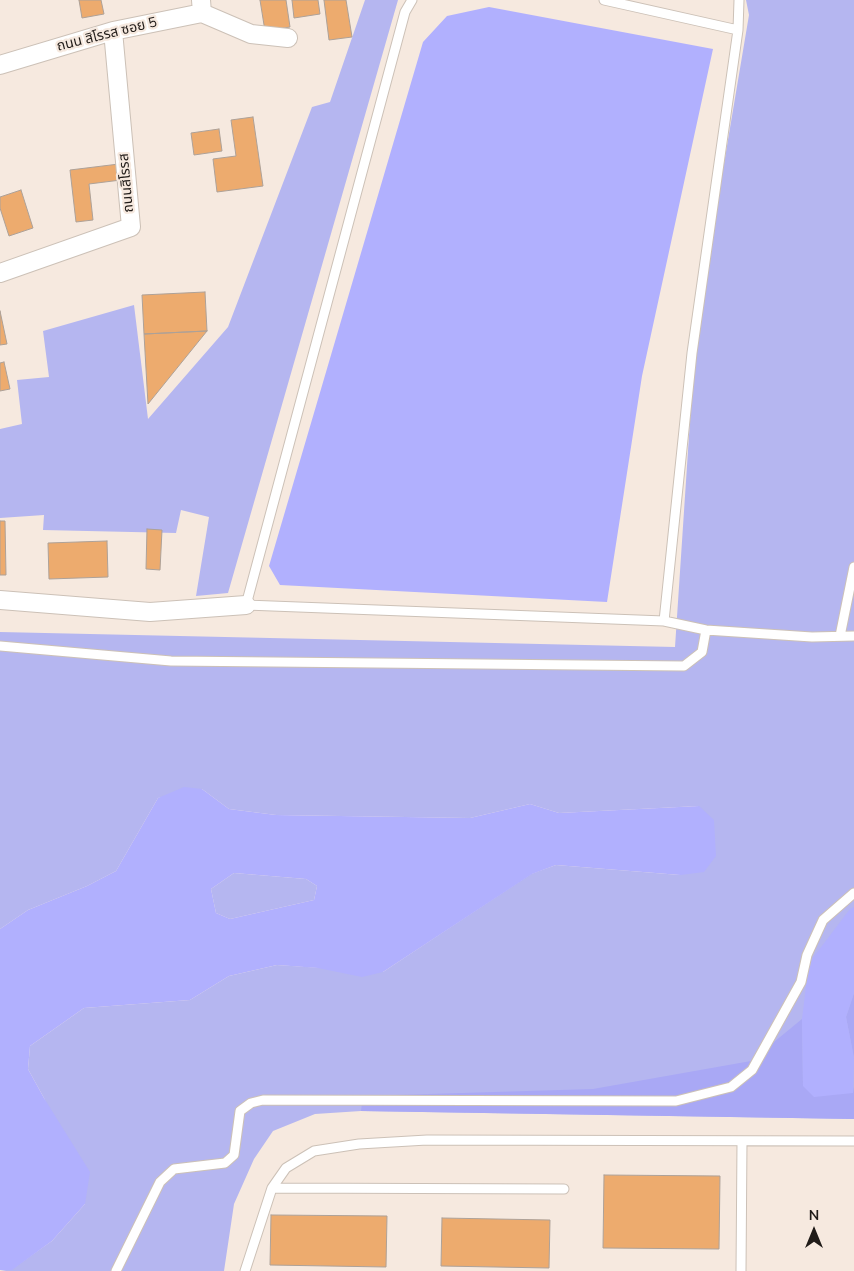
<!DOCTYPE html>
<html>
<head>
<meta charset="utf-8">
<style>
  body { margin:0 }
  #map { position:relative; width:854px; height:1271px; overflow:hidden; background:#f6e9df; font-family:"Nunito Sans",sans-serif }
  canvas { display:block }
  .north { position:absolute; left:789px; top:1206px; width:50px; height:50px; -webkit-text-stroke:4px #f6e9df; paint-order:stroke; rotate:0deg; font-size:14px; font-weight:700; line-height:20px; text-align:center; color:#201b18 }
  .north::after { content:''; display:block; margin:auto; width:18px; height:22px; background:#201b18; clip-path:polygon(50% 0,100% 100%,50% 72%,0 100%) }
</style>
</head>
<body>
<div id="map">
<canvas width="854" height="1271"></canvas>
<div class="north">N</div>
</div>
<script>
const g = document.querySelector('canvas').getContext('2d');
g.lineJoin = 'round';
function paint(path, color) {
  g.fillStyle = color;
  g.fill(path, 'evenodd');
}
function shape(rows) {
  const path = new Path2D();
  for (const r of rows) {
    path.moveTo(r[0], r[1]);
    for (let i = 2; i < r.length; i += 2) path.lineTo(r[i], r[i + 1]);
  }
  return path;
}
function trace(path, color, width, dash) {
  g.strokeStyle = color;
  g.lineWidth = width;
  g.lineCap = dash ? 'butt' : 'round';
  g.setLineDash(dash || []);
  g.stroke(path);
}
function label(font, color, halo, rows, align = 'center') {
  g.font = font + ' "Nunito Sans","Noto Sans Thai",sans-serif';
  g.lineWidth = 4.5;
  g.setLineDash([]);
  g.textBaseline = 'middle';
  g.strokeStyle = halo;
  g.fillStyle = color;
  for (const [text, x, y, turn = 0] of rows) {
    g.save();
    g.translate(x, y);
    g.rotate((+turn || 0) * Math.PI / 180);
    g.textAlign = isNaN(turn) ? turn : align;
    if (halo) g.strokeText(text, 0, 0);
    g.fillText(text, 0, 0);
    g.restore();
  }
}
const green = shape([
  [365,0,398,0,228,593,196,596,209,517,181,510,176,533,43,530,44,515,0,518,0,429,22,424,17,380,49,377,43,331,134,305,148,419,228,327,312,107,330,102],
  [746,0,854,0,854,1119,361,1111,315,1114,273,1131,254,1159,234,1204,224,1271,0,1271,12,1269,52,1241,85,1204,44,1098,28,1069,30,1046,84,1008,190,1000,229,976,277,965,383,972,531,874,556,865,680,875,699,806,559,813,530,804,470,818,276,815,229,809,202,789,158,798,116,871,87,886,28,910,0,929,0,632,675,647,696,330,749,15],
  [234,873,306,879,317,886,314,900,230,919,216,913,211,889]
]);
const forest = shape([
  [854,993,854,1058,846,1017],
  [802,1019,803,1086,853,1093,854,1086,854,1119,361,1111,363,1096,593,1089,751,1061]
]);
const water = shape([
  [489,7,713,49,642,376,607,602,280,585,269,566,423,42,447,16],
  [184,787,202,789,229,809,276,815,470,818,530,804,559,813,699,806,714,820,716,856,704,872,680,875,556,865,532,874,383,972,362,977,318,968,277,965,229,976,190,1000,84,1008,30,1046,28,1069,44,1098,90,1172,85,1204,52,1241,12,1270,0,1270,0,929,28,910,87,886,116,871,158,798],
  [234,873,306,879,317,886,314,900,230,919,216,913,211,889],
  [854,907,854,993,846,1017,854,1058,853,1093,814,1097,803,1086,802,1019,809,963,850,909]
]);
const building = shape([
  [79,0,101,0,104,14,82,18,79,0],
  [260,0,286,0,290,27,265,31,260,0],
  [292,0,318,0,320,14,294,18,292,0],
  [324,0,346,0,352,37,329,40,324,0],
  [253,117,263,186,217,192,213,159,236,156,231,120,253,117],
  [219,129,222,151,194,155,191,133,219,129],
  [119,164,121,180,89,184,93,220,76,222,70,170,119,164],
  [21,190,33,228,9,236,0,208,0,197,21,190],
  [205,292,207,331,144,334,142,295,205,292],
  [0,311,7,344,0,345,0,311],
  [207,331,148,404,144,334,207,331],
  [4,362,10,389,0,391,0,363,4,362],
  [0,521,5,521,6,575,0,575,0,521],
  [147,529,162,530,160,570,146,569,147,529],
  [107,541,108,577,49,579,48,543,107,541],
  [604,1175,720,1176,719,1249,603,1248,604,1175],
  [271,1215,387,1216,386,1267,270,1265,271,1215],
  [442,1218,550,1220,549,1268,441,1266,442,1218]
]);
const lane = shape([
  [412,0,405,12,246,605,664,621,692,353,738,30,604,0],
  [738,30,739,0],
  [664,621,706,630,812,637,854,636],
  [840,636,854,567],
  [0,646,171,661,684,666,702,652,706,630],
  [272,1188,564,1189],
  [116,1271,160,1182,174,1169,225,1163,234,1155,240,1111,251,1103,263,1100,676,1101,731,1087,752,1070,801,982,807,955,823,920,854,893],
  [245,1271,272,1188,286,1168,314,1151,359,1144,427,1140,854,1141],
  [741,1271,742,1142]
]);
const street = shape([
  [202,13,251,34,288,38],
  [0,65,113,31,202,13,201,0],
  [0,273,131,227,113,31],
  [0,600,150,612,246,605]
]);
const streetNames = [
  ["ถนน สิโรรส ซอย 5",107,35,-14],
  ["ถนนสิโรรส",127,183,-95]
];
paint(green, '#b5b6f0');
paint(forest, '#a9a8f5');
paint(water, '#b1b0fe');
paint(building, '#edab6e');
trace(building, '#ada198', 1);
trace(lane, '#ccc1b7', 11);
trace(street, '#ccc1b7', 20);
trace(lane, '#fff', 9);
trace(street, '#fff', 18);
label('14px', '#201b18', '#f6e9df', streetNames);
</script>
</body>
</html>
